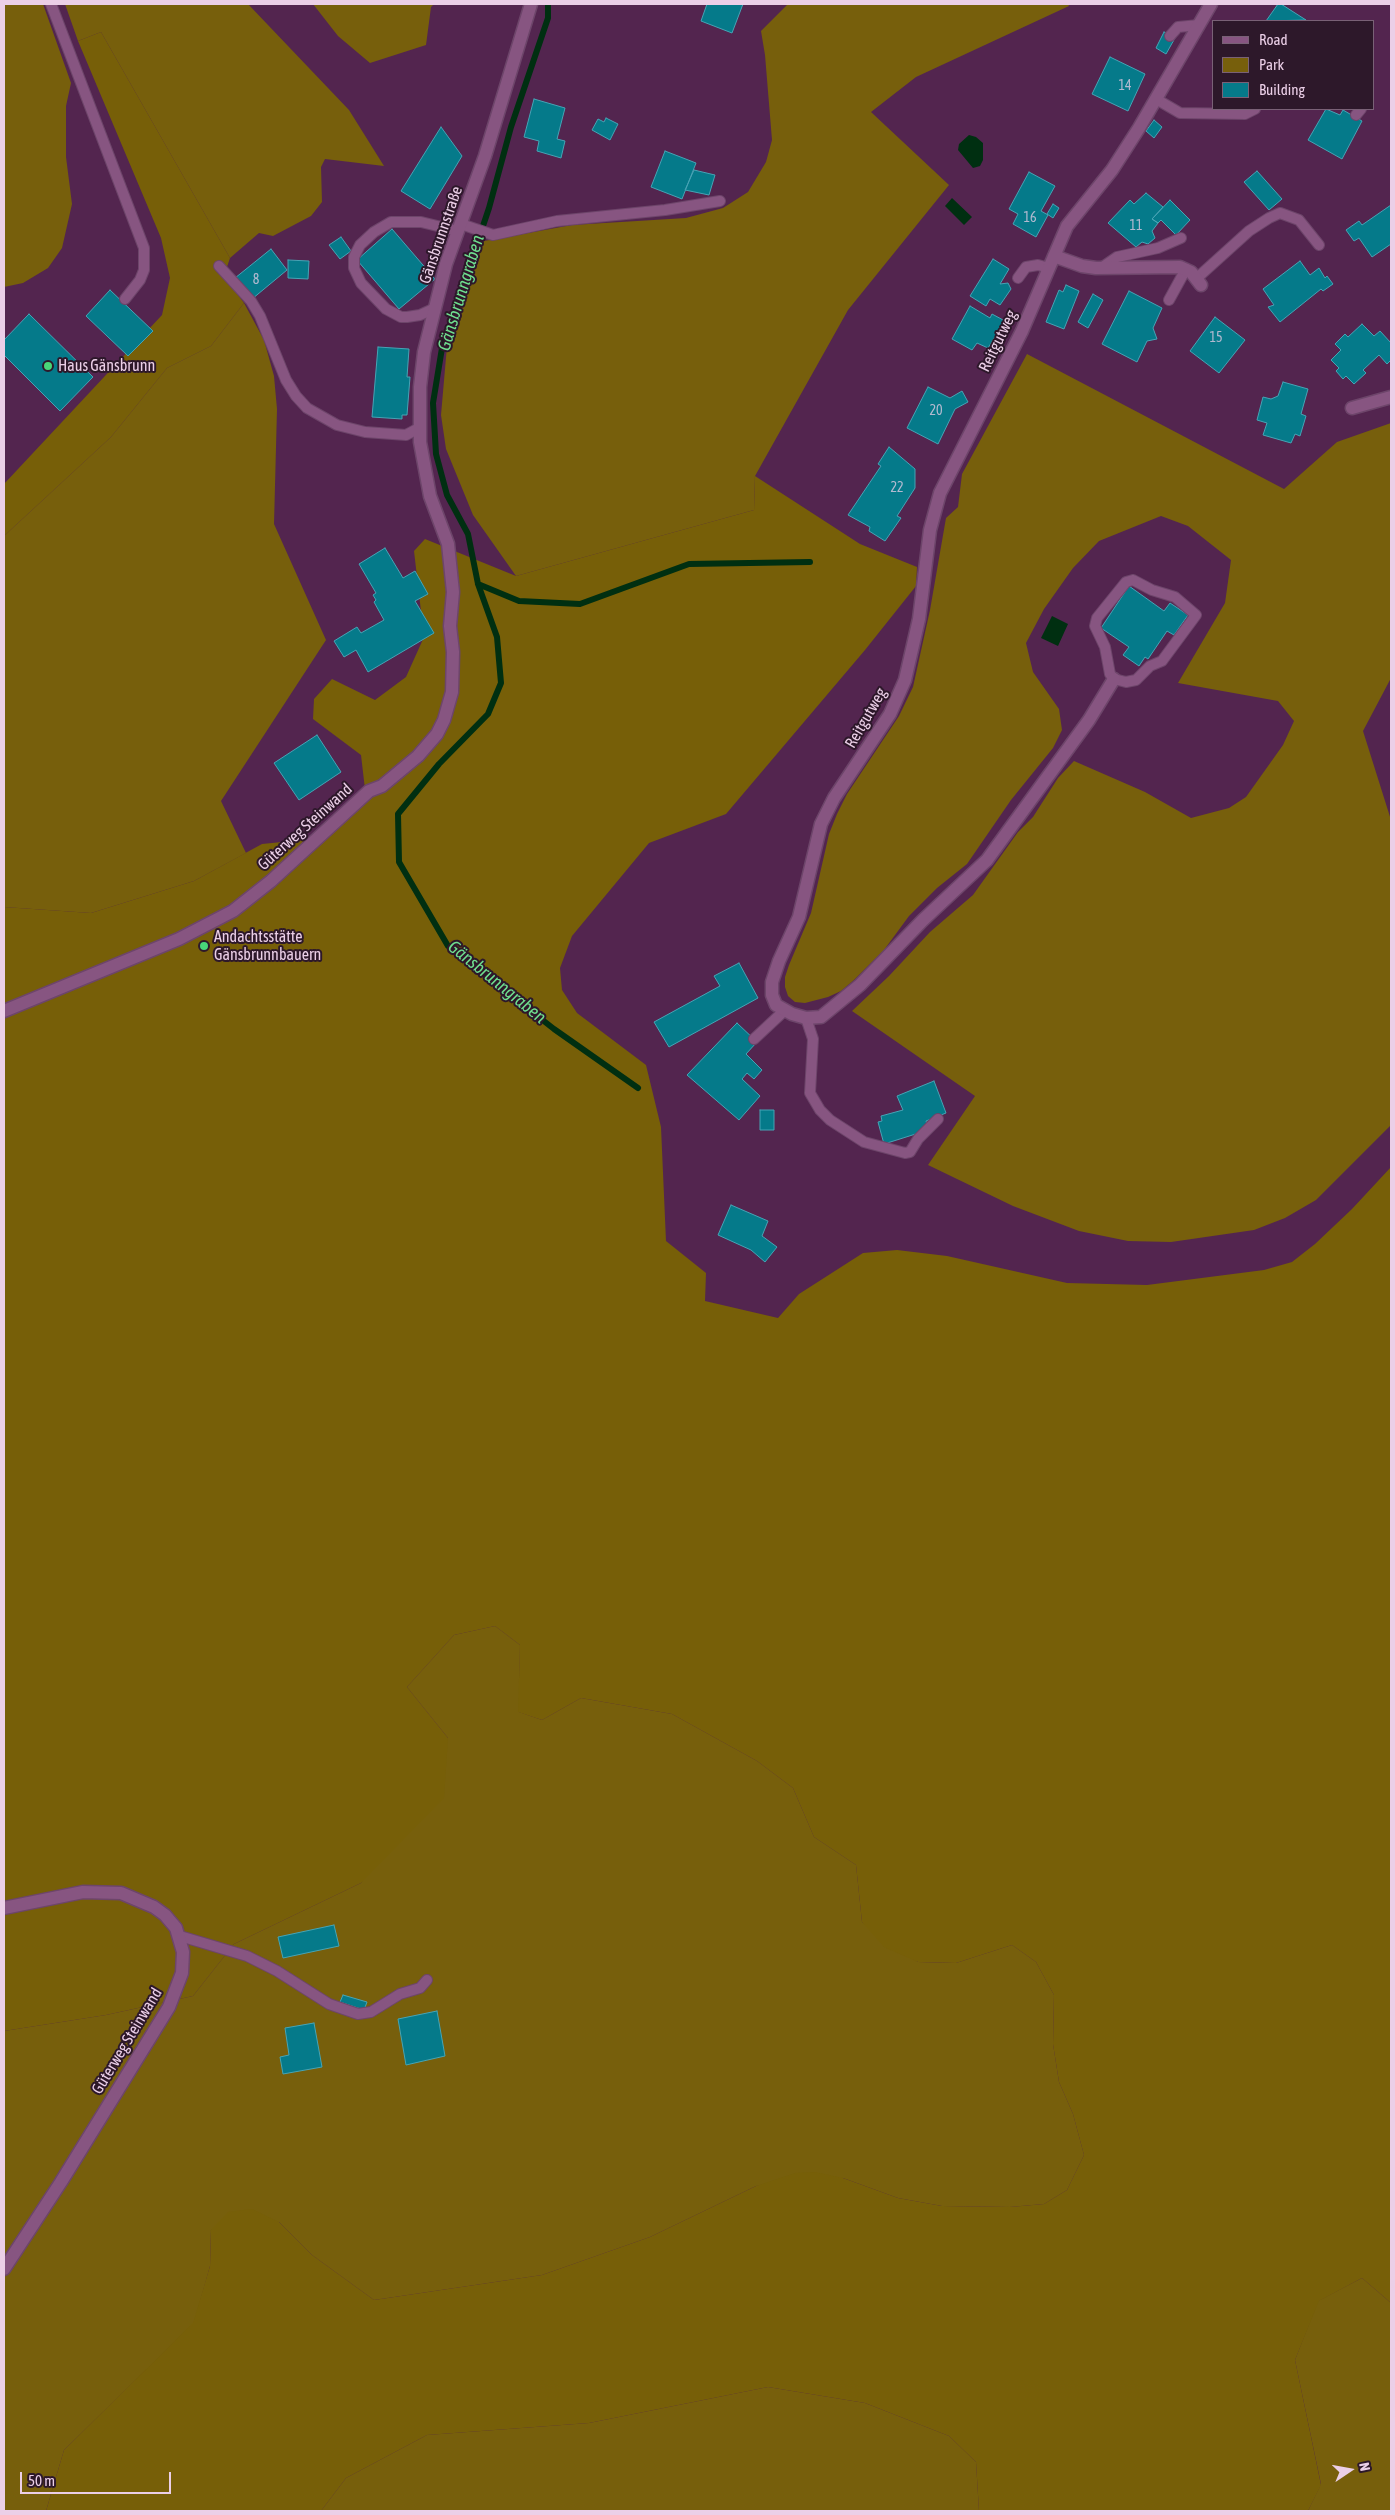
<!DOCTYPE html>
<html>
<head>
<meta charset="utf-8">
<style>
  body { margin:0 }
  #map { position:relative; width:1395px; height:2515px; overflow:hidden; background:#53254f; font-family:"Asap Condensed",sans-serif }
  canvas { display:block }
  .frame { position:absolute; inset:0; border:5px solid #ebcfe7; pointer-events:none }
  .legend { position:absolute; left:1212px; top:20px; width:162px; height:90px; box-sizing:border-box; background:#2d182a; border:1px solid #796176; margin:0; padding:6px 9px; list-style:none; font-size:15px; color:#ebcfe7 }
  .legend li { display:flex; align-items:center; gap:10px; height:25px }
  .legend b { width:25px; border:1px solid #796176 }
  .north { position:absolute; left:1325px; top:2445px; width:50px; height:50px; -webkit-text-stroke:4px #2d182a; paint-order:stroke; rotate:78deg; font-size:14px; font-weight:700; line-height:20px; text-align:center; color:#ebcfe7 }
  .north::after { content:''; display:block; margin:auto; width:18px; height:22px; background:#ebcfe7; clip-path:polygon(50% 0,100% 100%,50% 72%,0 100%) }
  .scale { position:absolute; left:20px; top:2472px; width:151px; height:22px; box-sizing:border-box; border:2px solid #ebcfe7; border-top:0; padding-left:6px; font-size:15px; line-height:18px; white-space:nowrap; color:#ebcfe7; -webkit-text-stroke:4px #2d182a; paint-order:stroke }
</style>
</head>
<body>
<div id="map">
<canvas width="1395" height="2515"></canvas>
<div class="frame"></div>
<ul class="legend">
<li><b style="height:6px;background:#875581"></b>Road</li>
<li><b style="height:14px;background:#775f0c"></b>Park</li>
<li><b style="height:14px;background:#057a8a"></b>Building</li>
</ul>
<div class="north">N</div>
<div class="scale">50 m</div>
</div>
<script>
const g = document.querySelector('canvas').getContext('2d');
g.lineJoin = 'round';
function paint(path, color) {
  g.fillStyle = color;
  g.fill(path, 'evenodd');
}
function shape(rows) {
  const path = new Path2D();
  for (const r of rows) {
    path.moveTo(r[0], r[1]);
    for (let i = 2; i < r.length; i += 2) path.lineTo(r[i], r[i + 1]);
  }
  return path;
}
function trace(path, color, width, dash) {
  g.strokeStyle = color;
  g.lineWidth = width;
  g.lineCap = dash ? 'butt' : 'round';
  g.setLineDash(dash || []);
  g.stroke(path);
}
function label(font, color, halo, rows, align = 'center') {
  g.font = font + ' "Asap Condensed",sans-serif';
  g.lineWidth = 4;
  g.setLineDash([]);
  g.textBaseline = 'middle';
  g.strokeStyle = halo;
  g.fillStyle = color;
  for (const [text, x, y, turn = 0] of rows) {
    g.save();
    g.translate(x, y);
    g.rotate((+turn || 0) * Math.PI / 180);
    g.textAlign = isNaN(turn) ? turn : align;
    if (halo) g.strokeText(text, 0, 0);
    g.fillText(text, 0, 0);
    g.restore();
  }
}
const green = shape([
  [4,4,43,4,71,83,66,106,66,157,72,204,62,248,48,268,23,283,4,287],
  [65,4,248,4,349,110,384,166,325,159,321,167,322,202,311,216,273,236,259,233,230,258,101,32,78,41],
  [313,4,434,4,431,7,426,45,370,63,338,36],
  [788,4,1068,4,1069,6,916,77,871,112,949,185,848,310,755,476,754,510,516,576,473,515,446,449,441,415,447,346,476,257,484,241,572,225,686,218,723,208,748,192,766,162,772,140,765,55,761,31],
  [244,303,264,340,274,376,277,409,274,524,326,640,221,801,246,853,194,881,91,913,4,907,4,536,111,437,167,368,211,346],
  [1027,354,1284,489,1337,442,1391,423,1391,678,1363,731,1391,820,1391,1125,1316,1200,1285,1218,1254,1230,1171,1242,1128,1241,1079,1231,1013,1206,928,1165,975,1096,852,1011,889,976,930,932,973,895,1018,832,1033,817,1058,778,1074,761,1145,792,1191,818,1229,808,1246,797,1283,745,1294,721,1278,701,1178,683,1225,603,1231,560,1188,526,1161,516,1099,541,1073,568,1044,609,1026,643,1033,672,1059,709,1062,730,1053,748,1011,800,967,864,937,888,909,916,884,950,854,980,841,991,828,997,805,1003,795,1002,788,996,785,987,785,977,789,965,811,913,829,834,837,814,847,794,899,716,913,687,930,610,946,518,958,507,962,474],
  [495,1626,520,1645,519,1712,542,1720,581,1698,672,1714,757,1761,793,1788,814,1837,856,1865,862,1922,918,1962,956,1963,1012,1945,1036,1962,1054,1995,1053,2044,1059,2082,1073,2114,1084,2155,1067,2190,1044,2204,1010,2207,942,2206,898,2198,843,2178,756,2186,650,2237,542,2275,374,2300,312,2255,279,2222,211,2230,210,2266,194,2323,64,2450,46,2511,4,2511,4,2031,106,2015,193,1996,234,1944,361,1883,448,1738,407,1687,454,1635],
  [1362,2278,1391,2303,1391,2511,1308,2511,1321,2484,1295,2360,1318,2301],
  [768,2387,865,2403,949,2436,976,2462,979,2511,321,2511,346,2478,427,2435,589,2423]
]);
const forest = shape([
  [101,32,230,258,224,276,244,303,211,346,167,368,111,437,4,536,4,484,162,315,170,278,161,238,78,41],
  [755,476,860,544,917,567,916,586,865,650,726,814,649,843,572,936,560,968,562,990,577,1013,646,1065,661,1127,666,1241,706,1273,705,1301,778,1318,799,1294,863,1253,897,1250,947,1256,1067,1283,1147,1285,1264,1270,1292,1262,1315,1244,1352,1209,1391,1167,1391,2303,1362,2278,1319,2301,1295,2360,1321,2485,1308,2511,979,2511,976,2462,949,2436,865,2403,768,2387,589,2423,427,2435,346,2478,321,2511,46,2511,64,2450,193,2323,210,2266,211,2230,228,2212,252,2209,279,2222,312,2255,374,2300,542,2275,650,2237,756,2186,795,2173,815,2172,843,2178,898,2198,942,2206,1010,2207,1044,2204,1067,2190,1084,2155,1073,2114,1059,2082,1053,2044,1054,1995,1036,1962,1012,1945,956,1963,918,1962,884,1947,862,1922,856,1865,814,1837,793,1788,757,1761,672,1714,581,1698,542,1720,518,1712,520,1645,495,1626,454,1635,407,1687,448,1738,444,1798,361,1883,234,1944,193,1996,106,2015,4,2031,4,907,91,913,194,881,262,844,322,838,366,798,361,755,313,719,314,699,332,679,375,700,406,677,424,637,414,551,425,539,516,576,754,510]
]);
const water = shape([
  [969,135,976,137,983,143,983,160,980,166,973,168,958,150,959,144],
  [952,198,972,217,964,225,945,206],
  [1052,616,1068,624,1058,646,1041,638]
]);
const stream = shape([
  [548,4,548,18,511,127,489,208,442,348,433,403,436,454,447,495,468,534,478,584,497,637,501,683,488,714,439,764,398,814,399,862,448,946,554,1029,638,1088],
  [478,584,519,601,580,604,689,564,810,562]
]);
const building = shape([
  [707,4,743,4,732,33,701,21,707,4],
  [1278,4,1281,4,1306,20,1266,21,1278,4],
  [1164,32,1175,38,1166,54,1156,48,1164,32],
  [1110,57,1145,74,1128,111,1092,94,1110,57],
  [534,99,565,108,557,139,565,141,561,158,537,151,539,141,524,137,534,99],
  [1326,109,1340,115,1343,110,1362,121,1342,159,1308,140,1326,109],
  [606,118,618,124,610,140,592,130,598,119,604,122,606,118],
  [1154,120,1162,127,1154,138,1146,131,1154,120],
  [441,127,462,156,430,209,401,191,441,127],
  [665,151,696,163,682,199,651,187,665,151],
  [694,170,715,175,709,195,685,190,694,170],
  [1257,171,1282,199,1269,210,1244,182,1257,171],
  [1029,172,1055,186,1041,211,1048,215,1036,237,1013,224,1018,214,1009,209,1029,172],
  [1146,193,1163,207,1152,219,1158,223,1152,231,1155,238,1148,244,1142,242,1136,247,1108,223,1130,200,1134,204,1146,193],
  [1170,200,1190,220,1176,235,1161,220,1158,223,1152,219,1170,200],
  [1053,204,1059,208,1053,218,1047,214,1053,204],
  [1391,205,1391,244,1372,257,1359,238,1354,241,1346,230,1359,221,1362,225,1391,205],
  [392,229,435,279,399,309,357,260,392,229],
  [341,237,351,251,340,259,329,245,341,237],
  [271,249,287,270,252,299,235,278,271,249],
  [993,259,1009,269,1000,284,1008,283,1011,289,1000,305,990,299,986,306,970,296,993,259],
  [288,260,309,261,308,279,288,278,288,260],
  [1300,261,1310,275,1319,268,1325,278,1327,276,1333,284,1323,291,1321,289,1280,322,1268,307,1274,305,1263,289,1300,261],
  [1066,285,1079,291,1064,329,1046,322,1059,290,1063,292,1066,285],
  [110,290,153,331,128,356,86,316,110,290],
  [1129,291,1162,308,1153,328,1157,339,1147,341,1137,362,1102,344,1129,291],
  [1093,294,1103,300,1088,328,1078,322,1093,294],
  [970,306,990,318,992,314,1005,321,988,348,977,343,972,350,952,339,970,306],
  [29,314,93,377,60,411,4,355,4,340,29,314],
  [1215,317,1245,340,1219,373,1190,351,1215,317],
  [1362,324,1374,336,1380,331,1391,343,1391,360,1387,364,1379,355,1363,370,1366,373,1354,384,1346,376,1343,379,1336,371,1339,368,1331,360,1341,350,1335,344,1345,334,1348,337,1362,324],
  [378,347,409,349,407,377,410,377,407,415,402,415,402,419,372,417,378,347],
  [1283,382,1308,389,1301,414,1306,416,1300,436,1295,434,1291,443,1263,435,1267,423,1257,420,1263,397,1271,399,1278,396,1283,382],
  [928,387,950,398,962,391,968,402,955,409,938,444,907,428,928,387],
  [889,447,915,469,915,488,897,516,901,518,885,541,869,531,870,527,848,515,881,466,878,464,889,447],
  [385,548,403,578,415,571,428,594,415,601,434,633,368,672,356,650,344,657,334,641,357,627,361,633,384,620,374,602,376,600,373,595,376,593,359,564,385,548],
  [1129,586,1164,611,1170,603,1188,615,1174,635,1167,631,1148,659,1145,657,1139,666,1123,655,1129,647,1101,628,1129,586],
  [317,735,341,772,299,800,274,763,317,735],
  [739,963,758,998,669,1047,654,1022,720,986,714,976,739,963],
  [737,1023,757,1042,746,1054,762,1070,754,1079,747,1073,742,1079,760,1096,739,1120,687,1075,737,1023],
  [934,1081,946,1113,926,1121,928,1128,922,1132,884,1144,878,1122,882,1121,881,1116,903,1110,897,1096,934,1081],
  [760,1110,774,1110,774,1130,760,1130,760,1110],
  [731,1205,768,1221,762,1236,777,1247,765,1262,751,1250,718,1235,731,1205],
  [334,1925,339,1946,283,1958,278,1937,334,1925],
  [343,1995,367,2002,364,2010,340,2002,343,1995],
  [437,2011,445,2056,406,2065,398,2019,437,2011],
  [314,2023,322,2067,283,2074,280,2057,289,2055,285,2028,314,2023]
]);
const lane = shape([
  [51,4,144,248,144,270,140,280,125,299],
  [1170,36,1178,27,1199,25],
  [1156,99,1180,113,1245,114,1255,109],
  [1356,115,1361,109],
  [461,224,493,235,557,221,665,210,720,201],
  [219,266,251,301,260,316,286,380,296,396,307,408,337,425,365,432,406,435,419,428],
  [1101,268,1117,257,1158,248,1181,238],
  [1018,278,1026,267,1038,265,1049,268],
  [1197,278,1249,231,1269,218,1280,213,1299,220,1319,245],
  [1169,300,1186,269],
  [433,309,420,315,407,317,401,317,386,309,361,283,354,268,354,257,360,245,374,232,391,222,421,222,458,231],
  [1133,580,1152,590,1175,597,1196,615,1162,661,1150,666,1136,680,1126,682,1114,679,1110,674,1105,647,1095,626,1097,618,1126,582,1133,580],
  [806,1018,813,1039,810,1093,820,1110,830,1120,864,1142,905,1153,910,1152,918,1139,938,1119],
  [754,1039,784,1011],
  [180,1936,247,1956,277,1971,329,2004,358,2014,371,2012,400,1994,420,1988,427,1980]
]);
const street = shape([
  [1054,256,1082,266,1096,268,1180,267,1191,272,1201,285],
  [1352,408,1391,397],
  [1114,679,1089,720,987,860,923,920,860,985,821,1017,806,1018,792,1014,776,1005,772,995,772,982,779,961,799,917,821,824,834,798,890,714,905,680,919,619,930,530,940,493,1022,331,1067,226,1112,170,1139,128,1211,4],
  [4,1011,179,939,233,911,271,881,369,791,382,786,418,756,437,734,444,720,452,692,453,652,450,626,453,592,448,544,430,496,420,442,420,387,424,352,446,264,485,156,531,4],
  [4,1908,83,1892,121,1893,154,1907,165,1915,176,1928,183,1952,182,1973,169,2007,61,2182,4,2269]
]);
const markers = [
  [48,366,5,"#48d779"],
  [204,946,5,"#48d779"]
];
const numberNames = [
  ["14",1125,86],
  ["16",1030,218],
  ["11",1136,226],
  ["8",256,280],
  ["15",1216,338],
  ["20",936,411],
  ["22",897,488]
];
const streetNames = [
  ["Gänsbrunnstraße",441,235,-71],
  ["Reitgutweg",998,341,-64],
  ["Reitgutweg",866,718,-60],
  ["Güterweg Steinwand",305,827,-42],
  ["Güterweg Steinwand",127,2041,-59]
];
const poiNames = [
  ["Haus Gänsbrunn",58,366],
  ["Andachtsstätte",214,937],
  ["Gänsbrunnbauern",214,955]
];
const waterNames = [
  ["Gänsbrunngraben",461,293,-73],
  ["Gänsbrunngraben",497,982,39]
];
paint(green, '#775f0c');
paint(forest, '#775f08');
paint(water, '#002f11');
trace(stream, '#002f11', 6);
paint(building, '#057a8a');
trace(building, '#46a4b5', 1);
trace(lane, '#6d456a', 12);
trace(street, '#6d456a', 15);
trace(lane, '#875581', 10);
trace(street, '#875581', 12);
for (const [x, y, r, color] of markers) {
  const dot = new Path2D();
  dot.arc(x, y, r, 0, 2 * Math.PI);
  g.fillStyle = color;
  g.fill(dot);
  trace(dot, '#2d182a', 2);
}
label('14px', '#b2bad0', null, numberNames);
label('16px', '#ebcfe7', '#2d182a', streetNames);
label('16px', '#ebcfe7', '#2d182a', poiNames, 'left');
label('italic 18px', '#6fdf8f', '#2d182a', waterNames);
</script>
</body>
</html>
